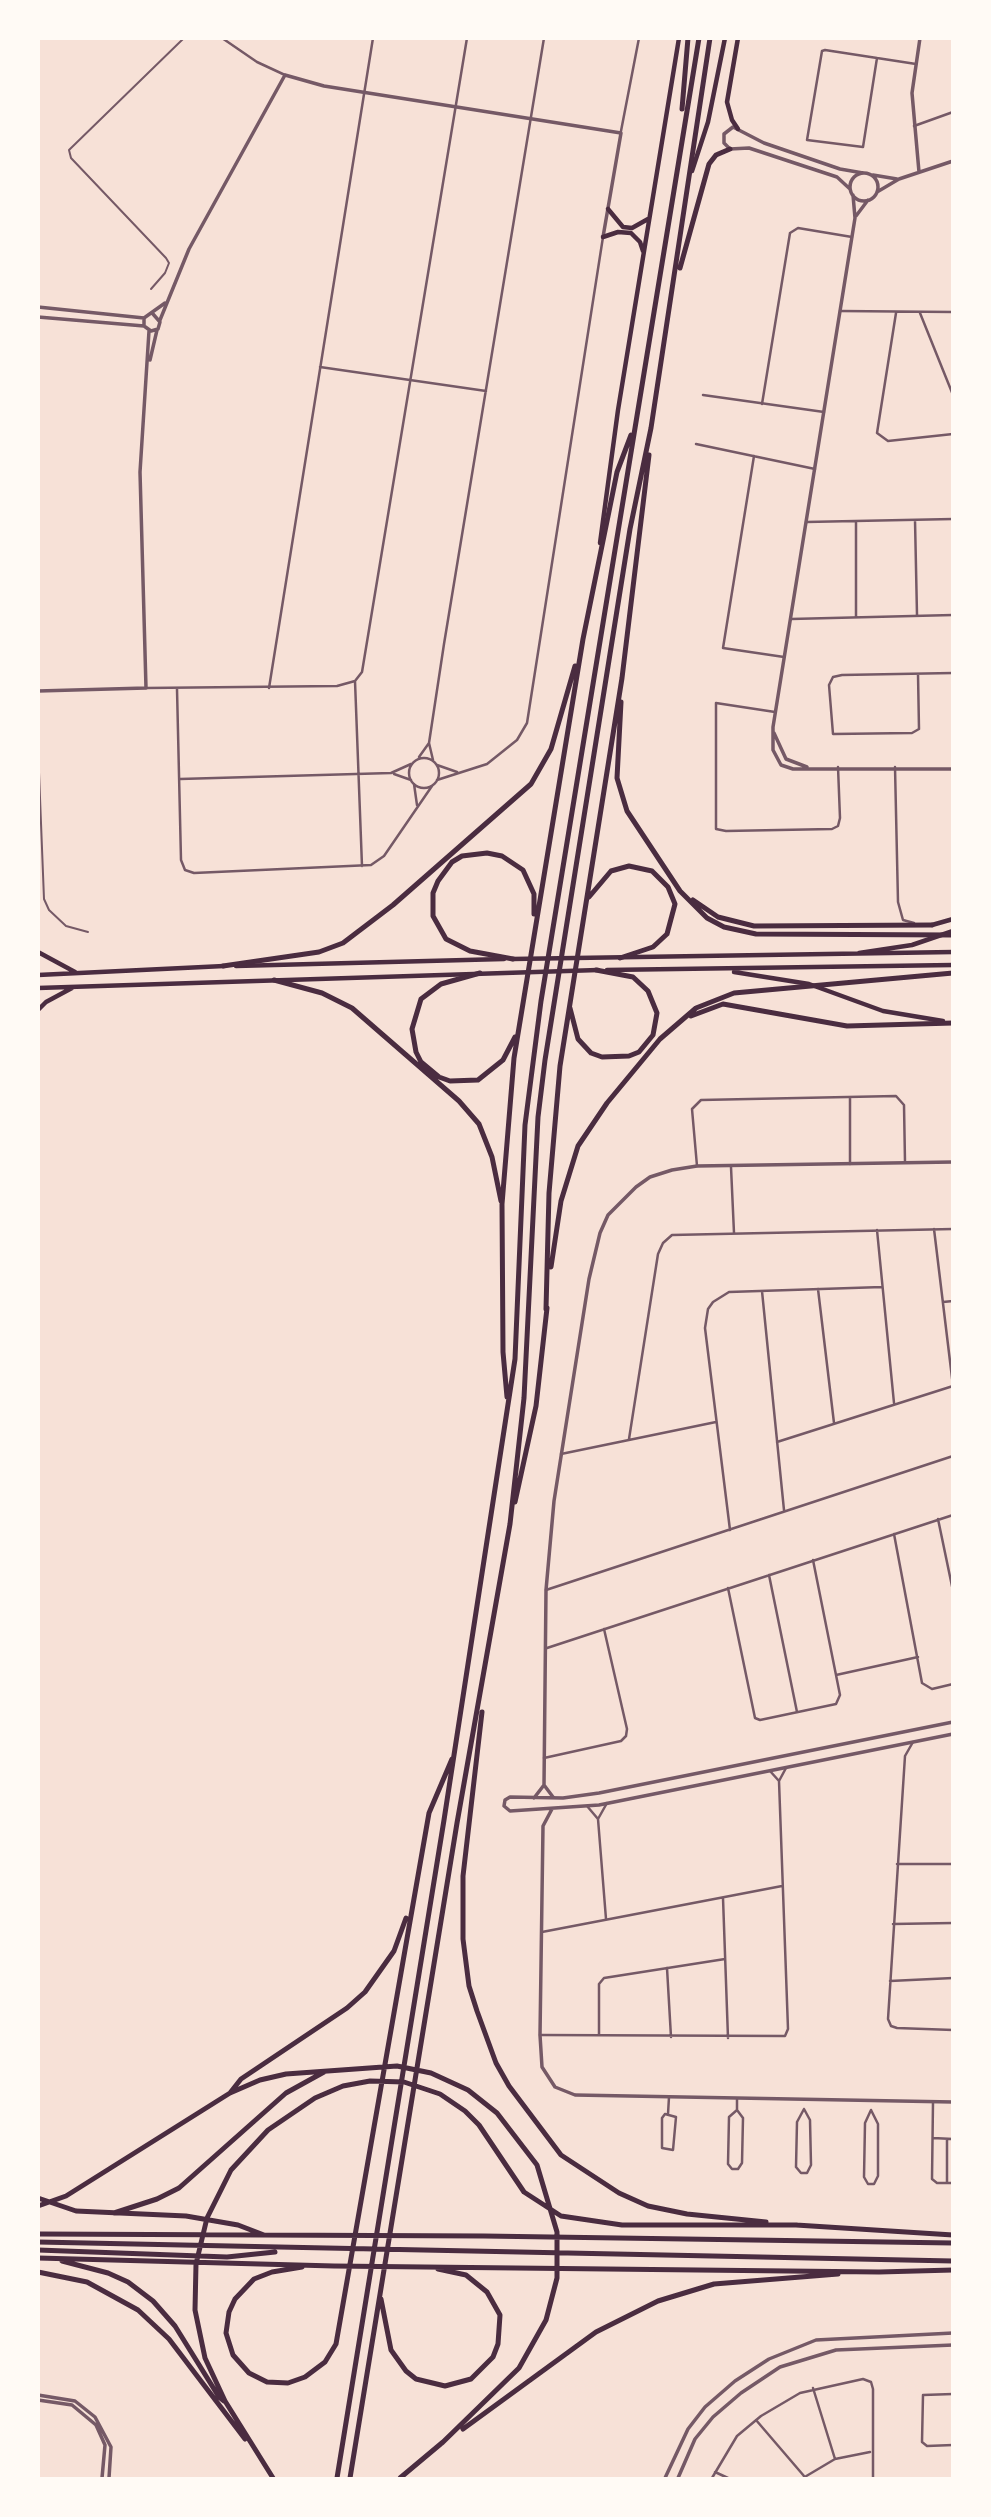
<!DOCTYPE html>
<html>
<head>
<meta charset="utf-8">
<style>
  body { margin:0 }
  #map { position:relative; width:991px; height:2517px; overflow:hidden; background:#f7e1d7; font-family:"Crimson Pro",serif }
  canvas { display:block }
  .frame { position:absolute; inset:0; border:40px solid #fffaf5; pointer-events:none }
</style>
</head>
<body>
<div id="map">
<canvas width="991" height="2517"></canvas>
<div class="frame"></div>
</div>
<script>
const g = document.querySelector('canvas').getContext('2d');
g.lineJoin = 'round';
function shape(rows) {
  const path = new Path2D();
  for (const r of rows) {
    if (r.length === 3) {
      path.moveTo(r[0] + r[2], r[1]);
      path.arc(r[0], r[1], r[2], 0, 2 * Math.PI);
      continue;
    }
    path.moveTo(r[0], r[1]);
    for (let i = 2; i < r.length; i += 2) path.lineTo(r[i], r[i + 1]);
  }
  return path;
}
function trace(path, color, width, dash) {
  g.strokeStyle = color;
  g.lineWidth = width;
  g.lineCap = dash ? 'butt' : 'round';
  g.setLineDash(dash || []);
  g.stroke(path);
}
const service = shape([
  [38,747,44,899,49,910,66,926,88,932]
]);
const pedestrian = shape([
  [151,289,165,273,169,263,166,258,71,158,69,150,184,38]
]);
const minor = shape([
  [222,38,257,62,285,75],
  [877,58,863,147,807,140,822,51,825,50,916,64],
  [914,126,953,112],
  [621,131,639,38],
  [840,311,953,312],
  [896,313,877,433,888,441,953,434],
  [920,313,953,395],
  [320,367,486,391],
  [703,395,824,412],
  [762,404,790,233,798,228,852,237],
  [696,444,815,469],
  [754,456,723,648,784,657],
  [915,520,917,615],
  [806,522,953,519],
  [856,522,856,617],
  [791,619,953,615],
  [918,674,919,729,912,733,833,734,829,685,833,677,842,675,953,673],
  [355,681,362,866],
  [146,688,337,686,355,681,362,672,467,38],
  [269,688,373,38],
  [177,689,181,860,185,870,194,873,371,865,384,856,432,786],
  [775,712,716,703,716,829,726,831,832,829,838,826,840,818,838,767],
  [419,757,429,743],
  [424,773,15],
  [433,760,429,743,444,644,544,38],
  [437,765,457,772],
  [895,767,898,902,903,920,914,923],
  [394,774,411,780],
  [180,779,391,773,411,764],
  [437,780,487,764,517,740,527,723,603,237],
  [414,784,417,805],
  [850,1164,850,1097],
  [697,1166,692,1109,701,1100,896,1096,904,1105,905,1162],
  [731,1167,734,1233],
  [877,1230,894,1403],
  [818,1289,834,1423],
  [762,1291,784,1510],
  [943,1302,953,1301],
  [629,1439,658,1254,663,1243,672,1235,953,1229],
  [777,1442,953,1386,934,1229],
  [561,1454,716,1422],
  [938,1519,953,1591],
  [730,1530,705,1328,708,1309,713,1302,729,1292,882,1287],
  [894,1534,922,1683,932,1689,953,1684],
  [769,1575,797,1712],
  [728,1588,755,1718,760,1720,836,1704,840,1695,813,1560],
  [546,1590,953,1456],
  [547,1648,953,1515],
  [836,1675,918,1657],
  [913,1742,905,1756,888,2019,891,2026,897,2028,953,2030],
  [544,1758,621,1741,626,1736,627,1729,604,1629],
  [770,1771,779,1781],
  [587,1806,598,1819],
  [897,1864,953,1864],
  [723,1898,728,2038],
  [606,1919,598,1819,607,1803],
  [893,1924,953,1923],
  [542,1932,782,1886],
  [667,1968,671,2037],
  [890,1981,953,1978],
  [540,2035,785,2036,788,2029,779,1781,786,1768],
  [599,2035,599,1984,604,1978,725,1959],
  [933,2102,932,2179,937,2183,953,2183],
  [804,2109,810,2120,811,2165,807,2173,801,2173,796,2167,797,2122,804,2109],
  [737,2110,729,2117,728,2164,732,2169,738,2169,742,2163,743,2118,737,2110,737,2099],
  [871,2110,878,2124,878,2176,874,2184,868,2184,864,2177,865,2123,871,2110],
  [665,2114,676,2117,673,2150,662,2148,662,2118,665,2114],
  [668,2114,669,2097],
  [933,2138,953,2139],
  [947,2183,947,2139],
  [813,2388,835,2459],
  [953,2394,923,2395,922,2442,927,2446,953,2445],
  [756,2420,804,2476],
  [715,2472,728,2478],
  [712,2478,737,2436,761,2416,800,2393,863,2379,871,2382,873,2389,873,2478],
  [803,2478,835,2459,870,2452]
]);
const tertiary = shape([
  [919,172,912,93,920,38],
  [864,187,14],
  [873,175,897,179],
  [850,189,837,177,749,148,730,149,724,143,724,134,733,127,764,143,840,169,863,173],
  [877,192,899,179,953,161],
  [853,195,855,218,773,727,773,750,781,765,793,769,953,769],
  [856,216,868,200],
  [38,307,144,318],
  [153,314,160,322,158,329,151,331,144,326,144,318,165,303],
  [38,317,144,326],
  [160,320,189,249,285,75,324,86,621,133,603,237],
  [150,360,157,330],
  [38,691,146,688,140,472,149,331],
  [774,733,786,759,807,767],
  [953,1722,599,1793,563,1798,510,1797,505,1800,504,1806,510,1811,599,1805,953,1734],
  [544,1785,553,1797],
  [534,1798,544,1785,546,1590,554,1501,589,1279,600,1233,608,1215,636,1187,650,1177,672,1170,697,1166,953,1162],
  [552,1809,543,1826,540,2035,542,2067,555,2087,575,2095,953,2102],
  [38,2395,75,2401,95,2417,111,2447,109,2478],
  [38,2400,72,2405,96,2425,105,2445,102,2478],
  [665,2478,688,2429,705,2407,735,2381,769,2359,816,2340,953,2333],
  [678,2478,695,2439,713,2417,741,2393,780,2367,836,2350,953,2345]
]);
const primary = shape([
  [738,38,727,102,732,120,738,129],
  [692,171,708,122,725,38],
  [608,209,623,227,632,228,648,219],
  [603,237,618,232,631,233,640,242,643,251],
  [600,543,618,410,679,38],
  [932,925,953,919]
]);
const trunk = shape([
  [38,952,75,972],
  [859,953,912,945,953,931],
  [512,959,953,952],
  [236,966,504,959],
  [607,970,953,965],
  [734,972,809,984,883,1011,943,1021],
  [38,975,224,966],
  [38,988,598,970],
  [38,1010,46,1002,72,988]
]);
const motorway = shape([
  [682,109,688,38],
  [680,268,709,164,716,155,730,149],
  [621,702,617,778,627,811,680,891,707,918,724,927,756,934,953,935],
  [589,897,611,871,629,866,652,871,668,887,675,904,667,934,653,947,620,958],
  [693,900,718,917,754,926,932,925],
  [513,959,470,951,446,939,433,916,433,893,438,881,452,862,462,856,487,853,502,856,523,870,534,894,534,914],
  [223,966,319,952,343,943,393,905,531,784,551,749,575,666],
  [480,973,441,984,421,999,412,1029,416,1052,421,1062,439,1077,450,1081,478,1080,503,1060,515,1037],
  [274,980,322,993,352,1008,459,1101,479,1124,492,1157,501,1201],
  [570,1008,578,1039,591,1053,602,1057,629,1056,639,1052,653,1035,657,1013,648,991,633,977,596,970],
  [691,1016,723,1004,847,1026,953,1023],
  [551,1267,561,1201,578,1146,607,1103,660,1039,696,1008,734,993,953,973],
  [546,1309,549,1193,560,1066,622,678,649,455],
  [507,1397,503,1352,502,1204,514,1058,583,639,617,472,631,435],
  [515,1502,536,1406,547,1308],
  [482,1712,463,1876,463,1939,469,1986,477,2011,496,2063,509,2086,561,2155,619,2193,648,2206,687,2214,766,2222],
  [230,2093,241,2079,347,2008,365,1992,394,1951,406,1918],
  [38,2198,76,2211,186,2216,238,2225,264,2235],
  [38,2206,66,2196,230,2093,260,2080,286,2074,397,2066,431,2073,468,2090,497,2113,537,2165,557,2232,557,2278,546,2320,519,2368,442,2443],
  [114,2213,157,2199,179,2188,286,2093,324,2072],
  [796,2225,953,2235],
  [38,2234,484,2236,953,2243],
  [38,2242,953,2261],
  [38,2250,227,2257,275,2252],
  [38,2258,334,2266,879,2272,953,2270],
  [62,2261,108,2273,128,2282,153,2301,175,2326,219,2397,224,2401],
  [302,2267,272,2272,254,2279,235,2299,229,2312,226,2333,233,2355,249,2373,267,2382,288,2383,305,2377,325,2362,336,2344,429,1813,452,1759],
  [38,2272,87,2282,138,2310,169,2339,245,2439],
  [381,2299,391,2350,406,2371,416,2379,445,2386,471,2379,493,2357,498,2344,500,2315,487,2292,466,2275,438,2269],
  [463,2429,596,2332,658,2301,714,2284,838,2274],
  [273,2478,225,2401,205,2358,195,2310,196,2264,207,2218,231,2170,268,2130,315,2098,343,2086,370,2081,404,2082,440,2094,465,2111,479,2125,524,2192,561,2216,622,2225,797,2225],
  [337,2478,444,1820,515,1359,525,1125,541,1001,699,38],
  [350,2478,457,1823,510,1524,524,1398,538,1117,545,1060,630,529,651,428,710,38],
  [400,2478,443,2442]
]);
trace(service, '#755966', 2);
trace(pedestrian, '#755966', 2);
trace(minor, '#755966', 2.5);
trace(tertiary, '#755966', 3.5);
trace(primary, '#4a2c40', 4.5);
trace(trunk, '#4a2c40', 4.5);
trace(motorway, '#4a2c40', 5);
</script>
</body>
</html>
